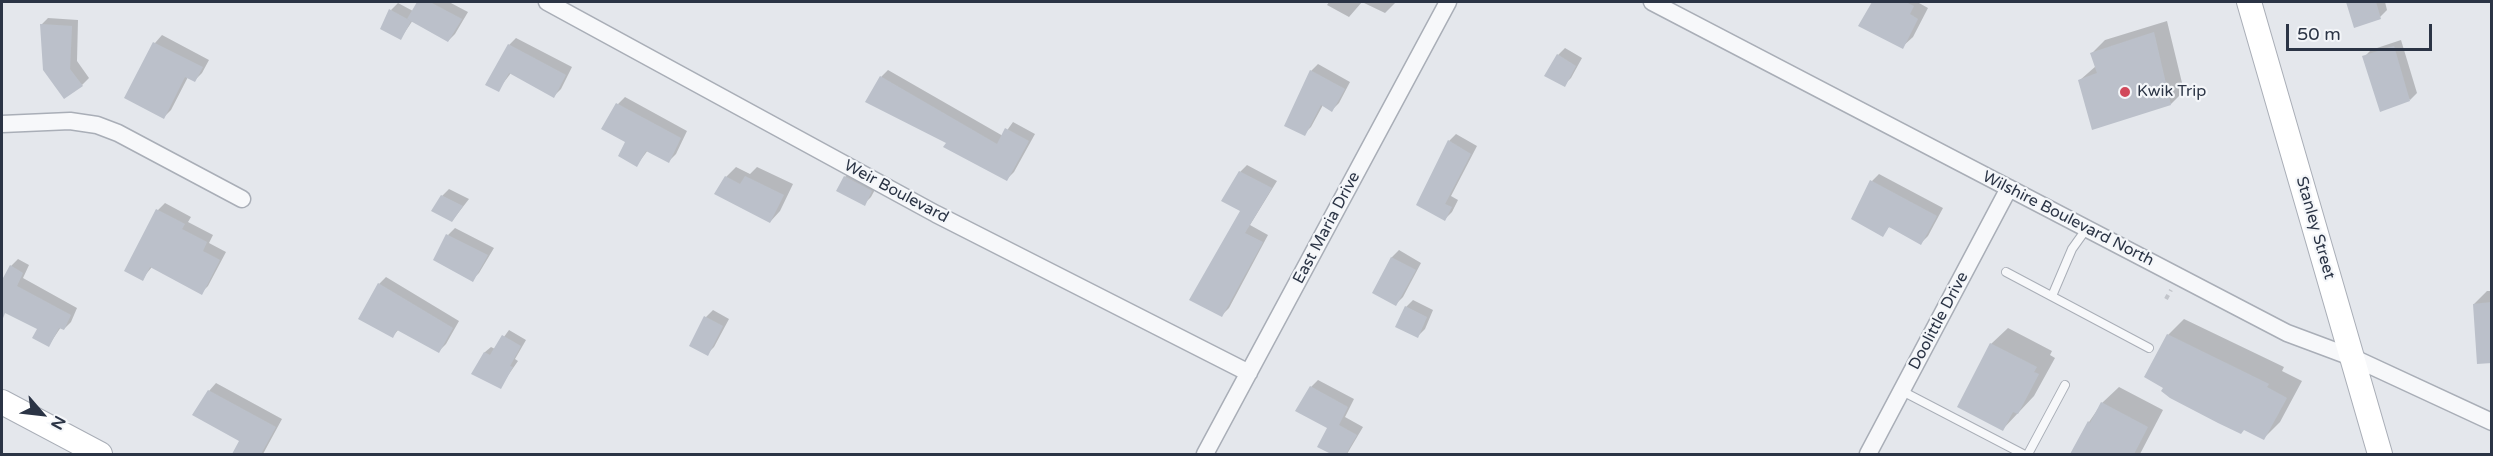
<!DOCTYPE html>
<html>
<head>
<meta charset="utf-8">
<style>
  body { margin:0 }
  #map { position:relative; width:2493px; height:456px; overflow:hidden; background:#e4e7ec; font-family:"Varela Round",sans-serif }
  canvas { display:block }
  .frame { position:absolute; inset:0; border:3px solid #2b3445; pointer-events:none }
  .north { position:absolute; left:12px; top:384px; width:60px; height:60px; -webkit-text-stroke:4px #f4f6f9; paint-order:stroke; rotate:118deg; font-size:16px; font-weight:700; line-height:24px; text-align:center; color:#2b3445 }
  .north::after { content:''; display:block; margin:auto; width:21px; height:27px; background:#2b3445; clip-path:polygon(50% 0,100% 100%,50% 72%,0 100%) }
  .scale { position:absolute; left:2286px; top:24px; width:146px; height:27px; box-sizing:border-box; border:3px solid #2b3445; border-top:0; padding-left:8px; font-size:18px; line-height:21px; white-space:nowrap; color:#2b3445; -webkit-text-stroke:4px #f4f6f9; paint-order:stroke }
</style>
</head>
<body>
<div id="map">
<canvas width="2493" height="456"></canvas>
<div class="frame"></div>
<div class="north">N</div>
<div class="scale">50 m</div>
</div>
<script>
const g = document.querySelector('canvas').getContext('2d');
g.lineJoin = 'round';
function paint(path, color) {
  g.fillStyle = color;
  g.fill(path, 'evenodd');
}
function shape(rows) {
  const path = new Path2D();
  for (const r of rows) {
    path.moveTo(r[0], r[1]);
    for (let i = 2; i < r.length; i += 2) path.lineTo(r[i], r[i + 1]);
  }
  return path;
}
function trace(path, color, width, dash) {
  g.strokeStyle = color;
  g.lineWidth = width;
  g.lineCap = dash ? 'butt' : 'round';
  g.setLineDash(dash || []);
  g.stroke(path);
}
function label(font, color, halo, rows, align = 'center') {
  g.font = font + ' "Varela Round",sans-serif';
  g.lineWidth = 4.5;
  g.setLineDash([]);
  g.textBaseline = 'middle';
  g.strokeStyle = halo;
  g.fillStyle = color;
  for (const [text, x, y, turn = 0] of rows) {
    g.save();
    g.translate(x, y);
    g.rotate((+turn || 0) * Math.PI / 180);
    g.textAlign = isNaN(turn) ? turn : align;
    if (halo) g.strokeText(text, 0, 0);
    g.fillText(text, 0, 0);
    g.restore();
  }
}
const shadow = shape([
  [419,2,449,2,468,12,455,34,448,41,413,20,401,38,391,10,398,3,413,11],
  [1329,2,1396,2,1385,13,1362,2,1349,17,1327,5],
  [1873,2,1920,2,1919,3,1928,8,1913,37,1902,47,1860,26],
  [2348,2,2385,2,2387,10,2380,17,2355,26],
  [48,18,78,20,77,61,89,78,82,85,44,69,41,25],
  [2167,21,2184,91,2171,104,2080,80,2096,66,2092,53,2105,40],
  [162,35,209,60,202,73,195,80,188,77,171,110,164,117,126,97,155,43],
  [516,38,572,67,561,89,554,96,511,73,498,90,487,84,509,45],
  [2401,40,2417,93,2410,100,2364,57,2371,50],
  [1565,48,1582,58,1571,78,1564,85,1558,55],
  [1318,64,1350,82,1339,103,1332,110,1323,105,1311,127,1304,134,1311,71],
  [888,70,1003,136,1013,122,1035,134,1014,172,1007,179,948,143,881,77],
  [625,97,687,131,676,154,669,161,648,150,637,165,627,142,618,104],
  [1456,134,1477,146,1451,196,1458,200,1452,212,1445,219,1418,205,1449,141],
  [1247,165,1277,181,1250,225,1268,235,1229,308,1222,315,1242,210,1240,172],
  [736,167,750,174,757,167,793,184,780,211,770,222,726,177],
  [852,170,878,184,871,197,864,204,845,177],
  [1879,174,1943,208,1928,236,1921,243,1891,226,1889,229,1893,221,1883,235,1872,181],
  [449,189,469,199,452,221,442,196],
  [165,203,191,217,188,222,213,235,209,243,226,252,208,286,201,293,152,267,142,279,126,270,158,210],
  [455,228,494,248,479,273,472,280,448,235],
  [1399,250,1421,263,1403,297,1396,304,1374,292,1392,257],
  [18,259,29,265,23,278,77,308,71,322,64,329,61,327,49,345,39,329,2,309,2,286,11,266],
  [386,277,459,321,446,344,439,351,399,329,393,336,379,284],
  [2487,291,2492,291,2492,361,2474,304],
  [1413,300,1433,310,1425,329,1418,336,1397,326,1406,307],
  [713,310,729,319,714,347,707,354,706,317],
  [2184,319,2284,367,2282,371,2302,381,2280,422,2264,438,2168,335],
  [2008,328,2052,351,2050,355,2055,358,2034,396,2003,429,1991,344],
  [509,330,526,340,515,359,518,361,500,387,473,374,485,352,491,347,495,349],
  [1318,380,1354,399,1345,417,1363,427,1347,454,1334,454,1319,446,1329,427,1311,387],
  [216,383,282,419,263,454,239,454,235,452,241,441,209,391],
  [2119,387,2163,410,2140,454,2072,454,2089,422,2102,403]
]);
const building = shape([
  [417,2,430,2,462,19,448,42,407,19],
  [1872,2,1906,2,1914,6,1910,14,1918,19,1903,49,1858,26],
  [2346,2,2376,2,2381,19,2354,28],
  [389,9,411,21,401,40,380,29],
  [40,24,72,26,70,69,83,86,64,99,43,70],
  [2154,32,2171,105,2092,130,2078,80,2097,73,2090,53],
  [153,42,203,67,195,82,185,77,164,119,124,98],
  [508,44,566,75,554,98,509,73,499,92,485,85],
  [2394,46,2410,101,2380,112,2362,56],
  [1557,54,1576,66,1565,87,1544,76],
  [1310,70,1345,89,1332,112,1321,105,1305,136,1284,126],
  [880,76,997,144,1005,128,1029,141,1007,181,943,147,946,143,865,102],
  [616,103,681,138,669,163,646,151,637,167,618,156,625,142,601,129],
  [1448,140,1471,154,1445,204,1452,207,1445,221,1416,205],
  [1239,171,1272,188,1245,233,1263,242,1222,317,1189,300,1240,211,1221,201],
  [725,176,740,184,745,176,784,195,770,223,714,194],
  [844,176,872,191,865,206,836,191],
  [1870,180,1937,216,1921,245,1889,227,1883,237,1851,219],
  [441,195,463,206,452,222,431,211],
  [156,209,185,224,182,229,207,242,203,251,220,260,202,295,150,267,143,281,124,271],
  [446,234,488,255,473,282,433,260],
  [1391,257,1416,270,1396,306,1372,293],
  [10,265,23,273,17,286,71,315,64,330,59,328,49,347,32,338,37,329,5,313,2,321,2,277,3,278],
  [378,283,453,328,439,353,397,330,393,338,358,319],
  [2492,302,2492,363,2477,364,2473,304],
  [1405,306,1427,317,1418,338,1395,327],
  [704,316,723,326,708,356,689,346],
  [2167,334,2269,384,2267,387,2287,398,2264,440,2244,430,2241,434,2218,423,2170,398,2161,391,2163,388,2144,377],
  [502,335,521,346,510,366,513,367,501,389,471,374,484,352,490,355],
  [1990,343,2037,367,2034,372,2039,374,2018,414,2013,412,2003,431,1957,407],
  [1310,386,1348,407,1339,425,1357,435,1346,454,1331,454,1317,447,1327,428,1295,411],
  [208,390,276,427,261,454,232,454,239,441,192,415],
  [2101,402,2148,427,2134,454,2070,454,2088,421,2090,423]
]);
const path = shape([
  [2166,299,2171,290]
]);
const lane = shape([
  [2006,272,2149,348],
  [2052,296,2072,249,2087,228],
  [1902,391,2023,454],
  [2028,454,2065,385]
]);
const street = shape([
  [547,2,936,214,1249,373],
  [1652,2,2287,333,2354,358,2492,422],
  [2,124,70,121,97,125,118,133,242,199],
  [1205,454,1448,2],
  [1868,454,2009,188]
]);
const secondary = shape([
  [2249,2,2380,454],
  [2,402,100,454]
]);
const markers = [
  [2125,92,6,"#d1495b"]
];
const poiNames = [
  ["Kwik Trip",2137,92]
];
const streetNames = [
  ["Weir Boulevard",896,192,28],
  ["Wilshire Boulevard North",2068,219,27],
  ["East Maria Drive",1327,228,-62],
  ["Stanley Street",2315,228,74],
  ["Doolittle Drive",1939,321,-62]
];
paint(shadow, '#0003');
paint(building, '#bbc0ca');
trace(lane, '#a9aeb7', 10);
trace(street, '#a9aeb7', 19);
trace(secondary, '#a9aeb7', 26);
trace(path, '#c2c5cb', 4, [4.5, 4.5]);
trace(lane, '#f7f8fa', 8);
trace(street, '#f7f8fa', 16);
trace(secondary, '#fff', 24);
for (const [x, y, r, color] of markers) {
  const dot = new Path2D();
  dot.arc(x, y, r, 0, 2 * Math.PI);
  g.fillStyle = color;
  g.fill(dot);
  trace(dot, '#f4f6f9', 2);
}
label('16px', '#2b3445', '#f4f6f9', poiNames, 'left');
label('16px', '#2b3445', '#f4f6f9', streetNames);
</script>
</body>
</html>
